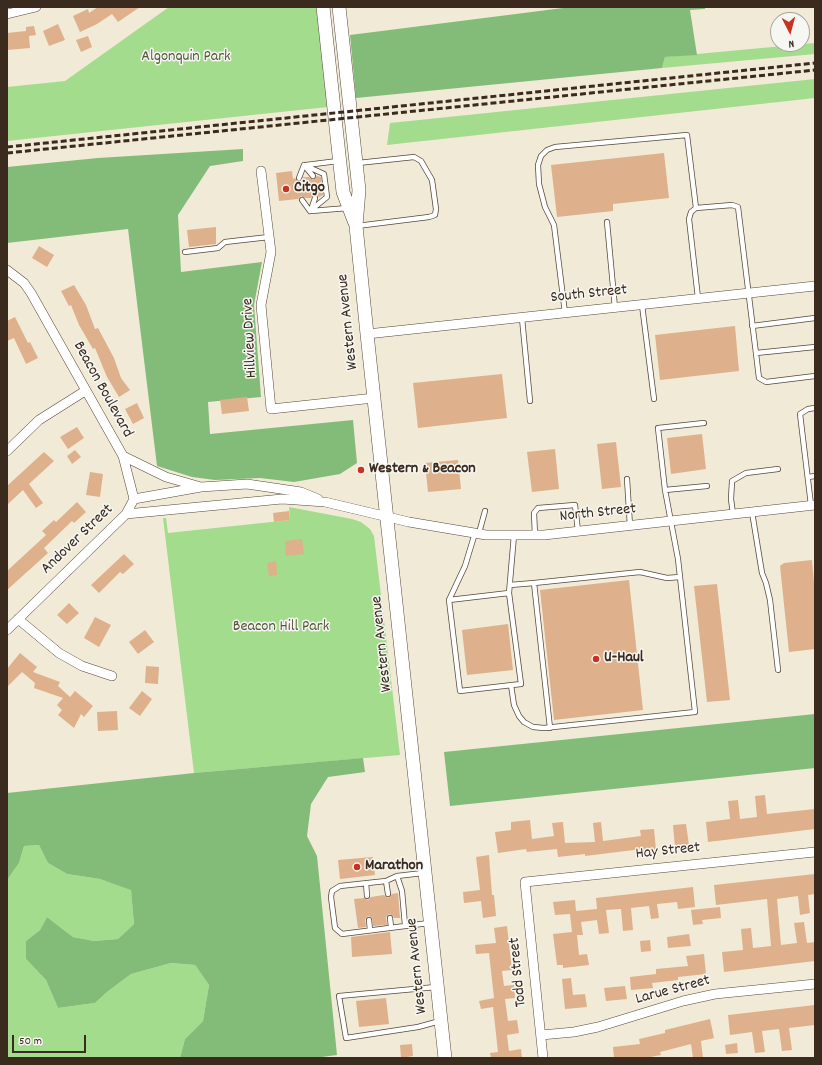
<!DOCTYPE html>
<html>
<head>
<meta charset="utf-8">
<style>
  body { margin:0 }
  #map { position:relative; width:822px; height:1065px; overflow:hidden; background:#f1ead7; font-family:Dekko,sans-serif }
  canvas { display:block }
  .frame { position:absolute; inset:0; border:8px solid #3b2a1e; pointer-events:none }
  .north { position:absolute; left:770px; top:12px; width:40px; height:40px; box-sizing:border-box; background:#f6f6f2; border:1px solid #aba49d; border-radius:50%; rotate:174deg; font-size:11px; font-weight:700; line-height:16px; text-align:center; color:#3b2a1e }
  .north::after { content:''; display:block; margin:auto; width:14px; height:18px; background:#c8321e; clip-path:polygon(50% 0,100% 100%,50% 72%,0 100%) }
  .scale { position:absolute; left:12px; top:1035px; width:74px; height:18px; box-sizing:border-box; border:2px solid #3b2a1e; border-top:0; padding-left:5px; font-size:12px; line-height:14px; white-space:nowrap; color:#3b2a1e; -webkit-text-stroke:3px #f6f6f2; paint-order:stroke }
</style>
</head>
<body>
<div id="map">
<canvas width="822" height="1065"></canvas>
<div class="frame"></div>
<div class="north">N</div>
<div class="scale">50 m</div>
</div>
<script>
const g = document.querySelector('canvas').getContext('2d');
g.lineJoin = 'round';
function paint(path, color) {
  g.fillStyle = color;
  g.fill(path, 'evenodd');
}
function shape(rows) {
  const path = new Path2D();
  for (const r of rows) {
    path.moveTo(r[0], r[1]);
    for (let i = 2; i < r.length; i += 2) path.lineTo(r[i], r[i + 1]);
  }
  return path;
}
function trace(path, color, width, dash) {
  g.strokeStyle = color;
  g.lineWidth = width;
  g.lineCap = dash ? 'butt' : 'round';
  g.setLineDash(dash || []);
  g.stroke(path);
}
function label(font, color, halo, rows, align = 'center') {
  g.font = font + ' Dekko,sans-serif';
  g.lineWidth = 3;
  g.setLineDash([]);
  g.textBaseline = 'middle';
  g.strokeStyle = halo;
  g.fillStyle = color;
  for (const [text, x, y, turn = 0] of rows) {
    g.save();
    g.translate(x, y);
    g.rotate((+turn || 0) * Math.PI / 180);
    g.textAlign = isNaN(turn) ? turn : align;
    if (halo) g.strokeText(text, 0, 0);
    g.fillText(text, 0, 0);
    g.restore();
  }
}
const green = shape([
  [169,7,317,7,328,107,7,141,7,87,65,81],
  [815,43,815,54,662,68,665,57],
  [815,79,815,98,387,145,390,123],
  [289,507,352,519,361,522,370,529,374,536,400,755,194,773,163,518,166,518,168,533,290,520],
  [39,845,48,863,67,874,100,879,131,889,134,924,118,939,94,941,73,937,47,917,40,930,26,941,26,959,46,980,58,1008,95,1003,107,992,131,974,171,963,195,965,209,985,203,1021,185,1039,180,1058,7,1058,7,880,19,863,24,846]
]);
const forest = shape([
  [571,7,705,7,705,9,690,10,697,55,665,57,662,68,356,98,350,35],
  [243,149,243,161,210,166,178,215,181,272,262,262,254,305,261,397,208,402,210,434,353,420,357,463,340,474,294,482,260,478,215,480,192,477,157,466,128,229,7,243,7,167,98,158],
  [815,714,815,768,450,806,444,752],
  [363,758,365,772,328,777,311,804,307,836,317,856,337,1055,314,1058,180,1058,185,1039,203,1021,209,985,195,965,171,963,131,974,107,992,95,1003,58,1008,46,980,26,959,26,941,40,930,47,917,73,937,94,941,118,939,134,924,131,890,100,879,67,874,48,863,39,845,24,846,19,863,7,880,7,793,194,773]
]);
const building = shape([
  [98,7,140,7,118,22,112,14,97,24,80,32,73,16,88,9,89,13],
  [58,24,65,40,49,46,43,31],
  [34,26,36,35,29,36,30,48,7,50,7,33,26,31,26,27],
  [88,36,92,47,81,52,76,40],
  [664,153,669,198,613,204,613,211,557,217,551,165],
  [292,171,293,179,295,178,298,182,302,181,303,177,309,177,313,180,317,176,321,177,323,195,319,197,315,194,311,198,305,198,301,196,298,199,279,201,276,173],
  [216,227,216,244,189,247,187,230],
  [39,246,54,255,47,267,32,258],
  [74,285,86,305,95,329,98,328,114,358,121,378,130,390,119,397,107,377,95,348,93,349,79,325,71,305,69,306,61,291],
  [15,317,28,343,30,342,38,358,26,364,14,338,7,341,7,321],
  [735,326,739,371,660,380,655,335],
  [502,374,507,418,418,428,413,383],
  [247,397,249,411,222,414,220,400],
  [137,403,144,418,133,424,125,409],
  [77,427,84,438,68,449,60,437],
  [702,434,706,469,671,474,667,438],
  [616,442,621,487,602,489,597,444],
  [555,449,559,489,532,492,527,452],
  [75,450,81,457,72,464,67,456],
  [44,452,54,461,29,484,43,503,36,508,23,490,7,505,7,486],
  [458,460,461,489,428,492,425,463],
  [90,472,103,474,100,497,86,495],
  [77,502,86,512,74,523,72,521,44,548,48,553,7,590,7,571,46,535,42,531,54,520,56,522],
  [289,511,290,520,274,522,273,513],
  [302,539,304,554,286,556,285,541],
  [124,554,134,564,123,574,120,572,99,593,91,585],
  [812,560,815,594,815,649,789,652,780,566,784,563],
  [276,561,277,575,269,576,267,563],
  [629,580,643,710,554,720,540,590],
  [717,584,730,700,707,702,694,586],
  [69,603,79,613,67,624,57,615],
  [95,617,111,625,99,647,84,638],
  [508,624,513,670,467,675,462,630],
  [145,630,154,642,138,654,129,642],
  [20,653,37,667,33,672,60,682,58,686,70,697,75,691,93,706,84,717,81,714,74,728,58,715,62,710,57,705,63,698,34,688,35,683,22,672,7,687,7,669],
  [146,666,159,667,158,684,145,683],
  [142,691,152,699,140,716,129,708],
  [117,711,118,730,98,731,97,712],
  [765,795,767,814,815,809,815,829,708,842,706,822,730,819,728,801,738,800,740,819,757,817,755,796],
  [530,820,532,839,554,836,552,823,563,822,565,843,595,842,593,823,601,822,603,841,641,836,640,830,654,829,656,850,643,852,642,849,585,856,585,854,558,857,557,849,527,852,526,849,498,853,495,832,511,830,511,822],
  [686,824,689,845,675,847,673,825],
  [489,855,492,895,494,895,496,916,483,918,481,901,464,903,463,892,480,890,476,857],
  [373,857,375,875,340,879,338,860],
  [815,874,815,894,808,895,810,913,800,915,798,896,777,899,781,945,797,943,794,923,804,922,807,943,815,942,815,961,724,972,722,952,743,950,741,929,751,928,753,948,771,946,767,899,716,905,714,885],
  [693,887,695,907,678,909,677,902,657,904,659,918,651,919,649,906,631,908,633,930,623,931,621,909,606,910,609,933,599,934,597,920,581,922,583,935,577,935,579,955,587,954,589,965,563,968,563,965,557,965,553,934,572,932,570,914,555,915,553,902,575,900,576,911,597,909,596,898],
  [398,893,400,918,394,918,393,916,389,914,386,917,387,925,373,926,372,918,368,916,365,919,366,927,358,928,354,899,364,898,368,900,371,897,384,895,388,898,392,894],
  [720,907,721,918,702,920,703,924,693,925,691,910],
  [507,926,512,970,502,971,504,986,514,985,515,998,505,999,508,1021,517,1020,519,1033,507,1035,509,1051,521,1049,522,1058,491,1058,490,1053,498,1052,493,1007,481,1009,479,1001,494,998,489,953,476,954,475,945,496,943,494,928],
  [390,932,392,954,352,957,351,937],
  [689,934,691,946,668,948,667,937],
  [650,940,651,951,641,952,640,941],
  [704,954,706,974,678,977,678,980,652,983,653,988,631,990,630,977,656,974,656,969,688,966,686,956],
  [571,978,573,995,585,994,587,1007,565,1009,562,979],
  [625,986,627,999,606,1001,604,988],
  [386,998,389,1024,359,1027,356,1001],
  [815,1005,815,1025,789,1028,792,1050,782,1051,779,1029,762,1031,765,1052,755,1053,752,1032,730,1035,728,1015],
  [710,1019,714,1038,701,1041,703,1058,693,1058,691,1044,660,1052,661,1055,645,1058,614,1058,613,1047,640,1044,639,1039,665,1033,665,1030],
  [737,1043,738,1053,726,1054,725,1045],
  [412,1044,413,1056,401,1058,400,1045]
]);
const lane = shape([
  [304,165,324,174,327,197,310,211],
  [306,165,338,161],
  [299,178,304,165,313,176],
  [302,200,310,211],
  [311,210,315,198],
  [311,211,348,208],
  [607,222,615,308],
  [357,226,429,217,435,215,436,209,432,180,421,161,414,157,358,163],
  [185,252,218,248,225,242,269,237],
  [698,298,689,219,691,212,696,208,732,205,738,207,759,378,766,382,815,376],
  [642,305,654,399],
  [565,313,554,225,545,207,539,184,538,165,541,156,547,150,555,147,687,135,696,208],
  [522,318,530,401],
  [752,326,815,318],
  [756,353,815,347],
  [808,477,815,476],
  [627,479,630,526],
  [665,490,658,428,704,423],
  [811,505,800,414,808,409,815,408],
  [752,512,762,573,766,583,770,600,778,670],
  [733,514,731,499,732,481,746,473,778,469],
  [475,533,465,566,449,600,460,691,521,684,509,593,514,535],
  [479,533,485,511],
  [535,535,534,513,538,508,575,505,578,531],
  [510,585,534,583],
  [449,600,509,593],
  [511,685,514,705,519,716,524,722,533,727,544,728,695,712,678,559,665,490,707,486],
  [550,728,534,583,640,572,667,578,680,577],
  [423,873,397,876,386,881,340,886,332,891,331,897,335,928,342,934,429,923],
  [397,876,402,891,405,925],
  [386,881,388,894],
  [366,883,367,896],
  [390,918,391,927],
  [369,920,370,930],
  [436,987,339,996,346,1038,418,1027,440,1021]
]);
const street = shape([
  [7,14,36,7],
  [261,171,271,252,261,305,271,409,374,398],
  [7,270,24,283,31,293,123,456,166,477,201,487],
  [367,334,815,286],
  [7,451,39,420,85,391],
  [134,499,201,487,247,484,301,492,318,499],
  [126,514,282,499,325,502,409,522,486,535,544,535,815,505],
  [18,619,59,653,82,666,112,676],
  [7,630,126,514,134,499,123,456],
  [541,1035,574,1032,598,1027,683,1001,715,994,815,984],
  [543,1058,525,882,815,852]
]);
const secondary = shape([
  [323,7,343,192,355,223],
  [339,7,359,190,356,226,367,334,445,1058]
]);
const rail = shape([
  [7,147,815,63],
  [7,153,815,70]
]);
const markers = [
  [286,189,4,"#c8321e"],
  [361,470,4,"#c8321e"],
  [596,659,4,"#c8321e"],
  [357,867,4,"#c8321e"]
];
const parkNames = [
  ["Algonquin Park",186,58],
  ["Beacon Hill Park",281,628]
];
const poiNames = [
  ["Citgo",294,189],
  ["Western & Beacon",369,470],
  ["U-Haul",604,659],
  ["Marathon",365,867]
];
const streetNames = [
  ["South Street",589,295,-6],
  ["Western Avenue",349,322,-96],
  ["Hillview Drive",251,338,-93],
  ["Beacon Boulevard",102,390,61],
  ["North Street",598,514,-6],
  ["Andover Street",78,540,-44],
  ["Western Avenue",383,644,-96],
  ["Hay Street",668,852,-6],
  ["Western Avenue",418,966,-96],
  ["Todd Street",519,972,-96],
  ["Larue Street",673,991,-15]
];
paint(green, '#a4dc8d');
paint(forest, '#83bc78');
paint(building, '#deb18c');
trace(lane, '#56473a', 6);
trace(street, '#56473a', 10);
trace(secondary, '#56473a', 14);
trace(lane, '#fff', 4.5);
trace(street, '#fff', 9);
trace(secondary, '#fff', 13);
trace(rail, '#3b2a1e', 3, [6, 3]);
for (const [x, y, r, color] of markers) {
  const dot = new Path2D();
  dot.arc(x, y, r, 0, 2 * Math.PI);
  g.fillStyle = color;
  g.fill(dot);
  trace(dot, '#f6f6f2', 1.5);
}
label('16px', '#55563a', '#f6f6f2', parkNames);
label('bold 16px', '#3b2a1e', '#f6f6f2', poiNames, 'left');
label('16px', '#3b2a1e', '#f6f6f2', streetNames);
</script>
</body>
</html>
